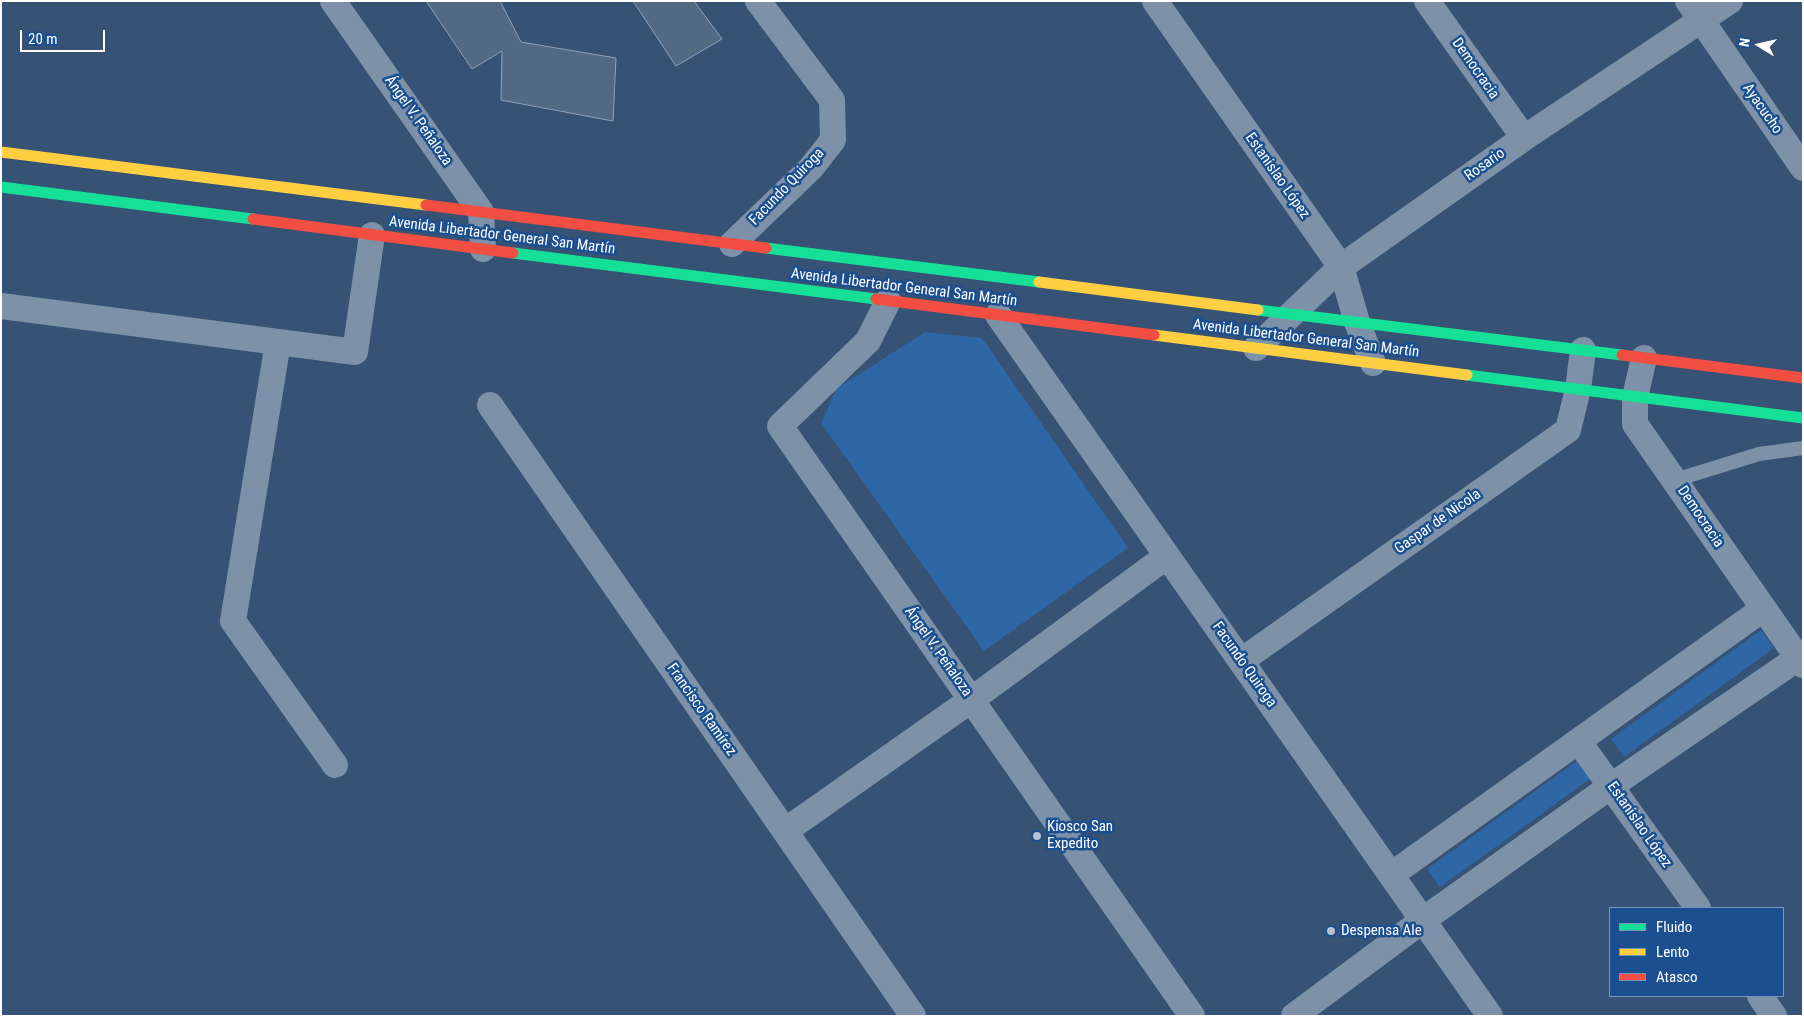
<!DOCTYPE html>
<html>
<head>
<meta charset="utf-8">
<style>
  body { margin:0 }
  #map { position:relative; width:1804px; height:1017px; overflow:hidden; background:#365274; font-family:"Roboto Condensed",sans-serif }
  canvas { display:block }
  .frame { position:absolute; inset:0; border:2px solid #fff; pointer-events:none }
  .legend { position:absolute; left:1609px; top:907px; width:175px; height:90px; box-sizing:border-box; background:#1b4f8f; border:1px solid #7695bc; margin:0; padding:6px 9px; list-style:none; font-size:15px; color:#fff }
  .legend li { display:flex; align-items:center; gap:10px; height:25px }
  .legend b { width:25px; border:1px solid #7695bc }
  .north { position:absolute; left:1734px; top:20px; width:50px; height:50px; -webkit-text-stroke:4px #1b4f8f; paint-order:stroke; rotate:280deg; font-size:14px; font-weight:700; line-height:20px; text-align:center; color:#fff }
  .north::after { content:''; display:block; margin:auto; width:18px; height:22px; background:#fff; clip-path:polygon(50% 0,100% 100%,50% 72%,0 100%) }
  .scale { position:absolute; left:20px; top:30px; width:85px; height:22px; box-sizing:border-box; border:2px solid #fff; border-top:0; padding-left:6px; font-size:15px; line-height:18px; white-space:nowrap; color:#fff; -webkit-text-stroke:4px #1b4f8f; paint-order:stroke }
</style>
</head>
<body>
<div id="map">
<canvas width="1804" height="1017"></canvas>
<div class="frame"></div>
<ul class="legend">
<li><b style="height:6px;background:#16e098"></b>Fluido</li>
<li><b style="height:6px;background:#ffcf43"></b>Lento</li>
<li><b style="height:6px;background:#f24e42"></b>Atasco</li>
</ul>
<div class="north">N</div>
<div class="scale">20 m</div>
</div>
<script>
const g = document.querySelector('canvas').getContext('2d');
g.lineJoin = 'round';
function paint(path, color) {
  g.fillStyle = color;
  g.fill(path, 'evenodd');
}
function shape(rows) {
  const path = new Path2D();
  for (const r of rows) {
    path.moveTo(r[0], r[1]);
    for (let i = 2; i < r.length; i += 2) path.lineTo(r[i], r[i + 1]);
  }
  return path;
}
function trace(path, color, width, dash) {
  g.strokeStyle = color;
  g.lineWidth = width;
  g.lineCap = dash ? 'butt' : 'round';
  g.setLineDash(dash || []);
  g.stroke(path);
}
function label(font, color, halo, rows, align = 'center') {
  g.font = font + ' "Roboto Condensed",sans-serif';
  g.lineWidth = 5;
  g.setLineDash([]);
  g.textBaseline = 'middle';
  g.strokeStyle = halo;
  g.fillStyle = color;
  for (const [text, x, y, turn = 0] of rows) {
    g.save();
    g.translate(x, y);
    g.rotate((+turn || 0) * Math.PI / 180);
    g.textAlign = isNaN(turn) ? turn : align;
    if (halo) g.strokeText(text, 0, 0);
    g.fillText(text, 0, 0);
    g.restore();
  }
}
const green = shape([
  [925,332,982,338,1128,548,984,651,821,423,836,389],
  [1761,630,1774,648,1624,757,1611,739],
  [1577,761,1590,779,1440,887,1427,869]
]);
const building = shape([
  [426,1,500,1,521,42,616,58,613,121,501,100,502,51,472,69,426,1],
  [633,1,694,1,722,39,676,66,633,1]
]);
const lane = shape([
  [1675,480,1759,454,1803,448]
]);
const street = shape([
  [333,1,481,212,483,249],
  [1155,1,1341,267,1357,322,1373,363],
  [1427,1,1524,138],
  [1688,1,1803,168],
  [732,244,811,168,833,140,832,100,758,1],
  [888,301,868,341,780,426,1192,1016],
  [1,306,355,352,372,235],
  [998,315,1490,1016],
  [278,342,233,621,335,765],
  [1256,348,1341,267,1524,138,1730,1],
  [1644,358,1635,397,1635,424,1803,665],
  [490,405,913,1016],
  [1241,661,1568,430,1578,389,1583,350],
  [1579,742,1698,908],
  [785,831,971,700,1167,556],
  [1391,875,1763,609],
  [1760,996,1774,1016],
  [1294,1016,1423,920,1611,786,1798,658]
]);
const fast = shape([
  [1,187,253,219],
  [766,248,1039,282],
  [513,253,876,299],
  [1258,310,1622,355],
  [1467,375,1803,418]
]);
const slow = shape([
  [1,152,426,205],
  [1039,282,1258,310],
  [1154,335,1467,375]
]);
const jam = shape([
  [426,205,766,248],
  [253,219,513,253],
  [876,299,1154,335],
  [1622,355,1803,378]
]);
const markers = [
  [1037,836,5,"#b9c2ce"],
  [1331,931,5,"#b9c2ce"]
];
const streetNames = [
  ["Democracia",1475,69,55],
  ["Ayacucho",1762,109,55],
  ["Ángel V. Peñaloza",418,121,55],
  ["Rosario",1485,165,-35],
  ["Estanislao López",1277,176,55],
  ["Facundo Quiroga",787,187,-46],
  ["Avenida Libertador General San Martín",502,236,7],
  ["Avenida Libertador General San Martín",904,288,7],
  ["Avenida Libertador General San Martín",1306,339,7],
  ["Democracia",1700,517,56],
  ["Gaspar de Nicola",1438,522,-35],
  ["Ángel V. Peñaloza",938,652,55],
  ["Facundo Quiroga",1244,665,55],
  ["Francisco Ramírez",701,710,55],
  ["Estanislao López",1639,825,55]
];
const poiNames = [
  ["Kiosco San",1047,827],
  ["Expedito",1047,844],
  ["Despensa Ale",1341,931]
];
paint(green, '#2f66a5');
paint(building, '#526984');
trace(building, '#92a2b6', 1);
trace(lane, '#7d92a8', 14);
trace(street, '#7d92a8', 26);
trace(fast, '#16e098', 11);
trace(slow, '#ffcf43', 11);
trace(jam, '#f24e42', 11);
for (const [x, y, r, color] of markers) {
  const dot = new Path2D();
  dot.arc(x, y, r, 0, 2 * Math.PI);
  g.fillStyle = color;
  g.fill(dot);
  trace(dot, '#1b4f8f', 2);
}
label('15px', '#fff', '#1b4f8f', streetNames);
label('15px', '#fff', '#1b4f8f', poiNames, 'left');
</script>
</body>
</html>
